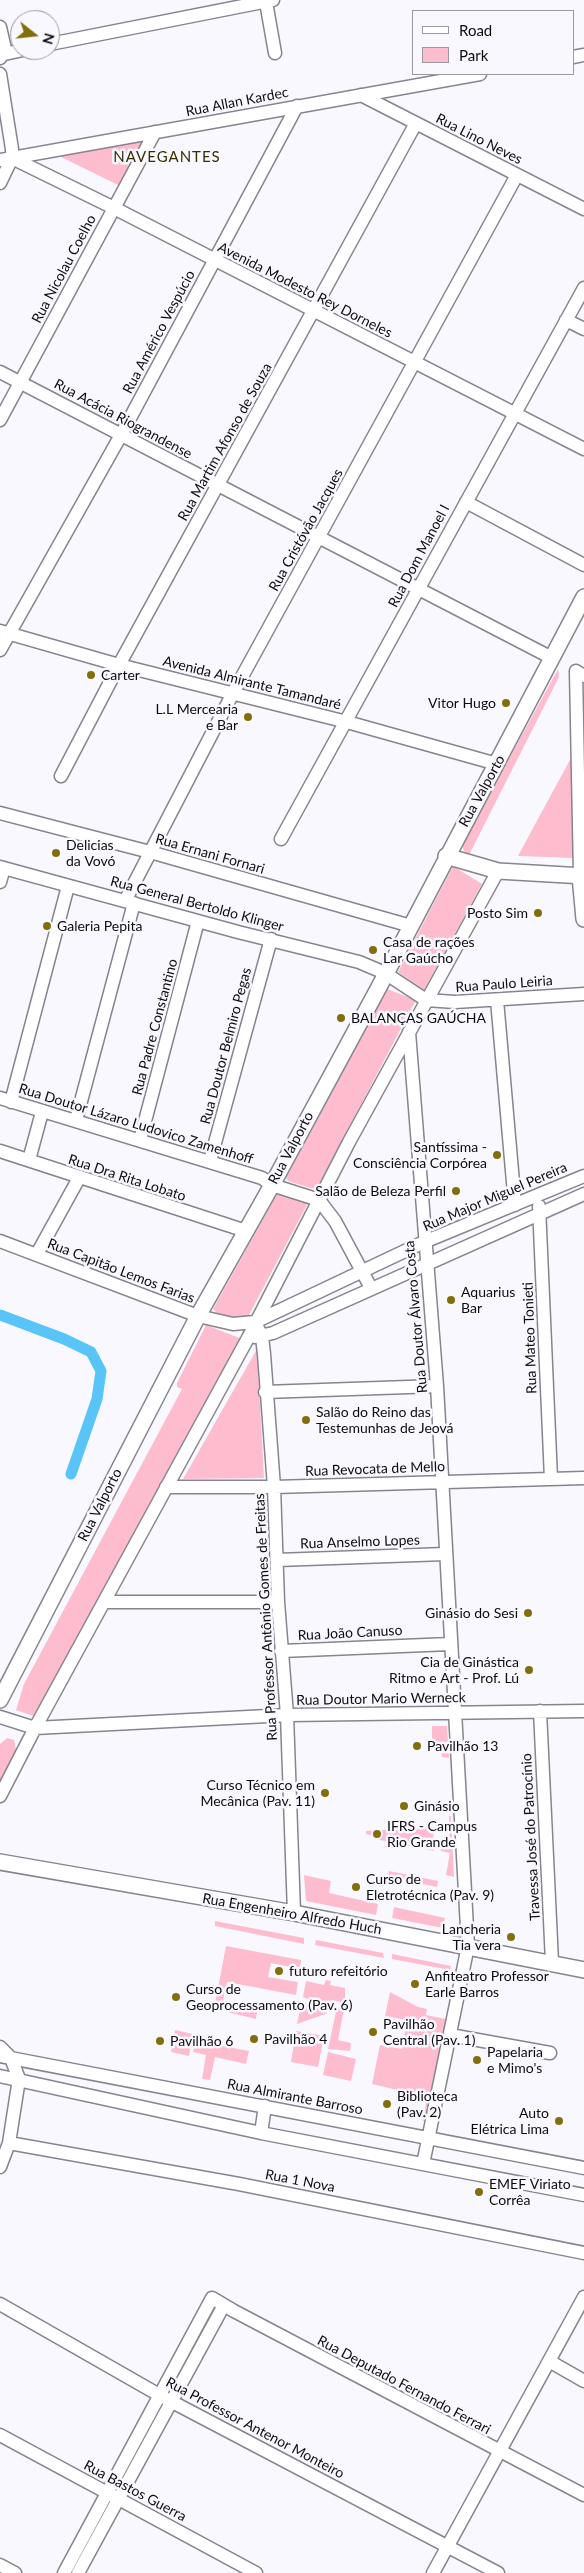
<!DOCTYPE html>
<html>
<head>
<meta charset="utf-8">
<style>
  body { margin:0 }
  #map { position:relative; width:584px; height:2573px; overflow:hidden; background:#faf8ff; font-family:Lato,sans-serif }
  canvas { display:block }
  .legend { position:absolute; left:412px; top:10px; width:162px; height:65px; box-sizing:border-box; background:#faf8ff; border:1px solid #9b999f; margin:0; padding:6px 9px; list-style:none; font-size:15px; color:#0c0b0e }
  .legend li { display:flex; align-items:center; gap:10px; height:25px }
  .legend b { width:25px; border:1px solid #9b999f }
  .north { position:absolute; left:10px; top:10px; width:50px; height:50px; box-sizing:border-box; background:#faf8ff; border:1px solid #9b999f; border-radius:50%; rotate:106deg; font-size:14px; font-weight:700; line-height:20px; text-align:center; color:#0c0b0e }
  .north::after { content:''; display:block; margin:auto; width:18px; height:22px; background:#826e0c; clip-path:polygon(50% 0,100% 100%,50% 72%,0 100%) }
</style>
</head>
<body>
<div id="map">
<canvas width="584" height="2573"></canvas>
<ul class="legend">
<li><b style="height:6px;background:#fff"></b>Road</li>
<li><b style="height:14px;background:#febccf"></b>Park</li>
</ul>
<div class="north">N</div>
</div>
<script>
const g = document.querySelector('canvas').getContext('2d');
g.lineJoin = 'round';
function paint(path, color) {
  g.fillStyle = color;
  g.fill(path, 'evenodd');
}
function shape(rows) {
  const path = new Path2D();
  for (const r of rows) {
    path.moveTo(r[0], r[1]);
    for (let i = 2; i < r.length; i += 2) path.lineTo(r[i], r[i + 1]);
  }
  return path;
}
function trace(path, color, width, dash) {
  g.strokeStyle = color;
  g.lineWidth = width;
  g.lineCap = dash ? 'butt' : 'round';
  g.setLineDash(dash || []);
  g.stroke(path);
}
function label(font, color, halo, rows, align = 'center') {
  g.font = font + ' Lato,sans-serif';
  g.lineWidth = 5;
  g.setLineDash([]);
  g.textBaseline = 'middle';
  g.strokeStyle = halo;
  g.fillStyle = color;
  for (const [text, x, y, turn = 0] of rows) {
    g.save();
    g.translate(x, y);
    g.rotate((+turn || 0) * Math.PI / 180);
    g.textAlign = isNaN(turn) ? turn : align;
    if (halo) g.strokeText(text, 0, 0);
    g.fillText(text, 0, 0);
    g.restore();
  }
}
const green = shape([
  [149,139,122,187,57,155],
  [558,669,559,677,469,855,464,851,462,845],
  [571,758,573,858,518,856,533,828],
  [453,866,482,884,424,990,398,972],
  [387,989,416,1000,318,1186,314,1189,288,1181,286,1178],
  [280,1193,308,1203,249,1315,245,1318,219,1315,213,1309,276,1196],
  [206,1325,242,1339,36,1717,16,1710,24,1684,182,1389,177,1387,177,1383],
  [257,1349,264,1478,183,1479],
  [432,1726,447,1726,449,1758,442,1757,441,1745,432,1745],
  [7,1738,14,1740,16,1750,0,1781,0,1744],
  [449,1816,451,1816,454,1877,446,1875,450,1853,441,1851,440,1841,450,1834],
  [433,1827,434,1851,375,1839,375,1836,366,1834,366,1831],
  [389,1871,438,1881,437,1887,390,1877,387,1880],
  [304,1875,331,1881,329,1893,378,1904,376,1915,306,1901],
  [394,1907,445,1918,443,1928,392,1918],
  [215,1921,304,1938,304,1944,215,1926],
  [316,1940,383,1953,384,1958,315,1945],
  [226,1946,301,1960,299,1978,289,1975,290,1967,271,1963,268,1977,298,1982,296,1995,227,1982,222,2005,257,2012,256,2019,219,2010,220,2005,215,2004],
  [392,1954,451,1966,450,1970,392,1959],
  [326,1980,331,1981,330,1985,345,1988,345,2003,331,2000,329,2008,303,1997,306,1981,324,1985],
  [390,1992,418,2007,427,2009,426,2015,446,2019,426,2121,423,2121,427,2097,372,2084,380,2045,402,2049,407,2020,385,2016],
  [302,2001,328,2013,297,2024],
  [337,2007,344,2009,338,2040,351,2043,350,2051,328,2049],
  [175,2030,193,2034,189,2056,171,2052],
  [296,2031,324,2036,318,2067,291,2062],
  [197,2035,212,2038,211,2044,249,2051,246,2064,215,2057,210,2080,202,2079,206,2055,193,2052],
  [328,2052,356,2059,351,2081,323,2075]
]);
const canal = shape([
  [0,1315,64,1339,91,1352,101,1371,97,1399,71,1474]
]);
const minor = shape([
  [266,2,275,53],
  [0,27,5,49,0,58],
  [50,44,273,0],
  [0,55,23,50],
  [573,57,584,55],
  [0,74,12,149,12,158,0,183],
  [361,95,584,209],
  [12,158,114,208,584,449],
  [0,160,480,74],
  [566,320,584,329],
  [0,372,552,658],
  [0,420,155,132],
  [466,502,584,565],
  [0,631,119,665,347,722,497,764],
  [0,650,121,435,297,106],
  [61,776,119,665,416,123],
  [0,813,150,852,411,926],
  [281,839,584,288],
  [0,867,238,932,359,962,385,973,426,1000,455,1002,584,994],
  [580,876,576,671,584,676],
  [0,882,4,868],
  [125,901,233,693,517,175],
  [497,1000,515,1205],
  [409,1032,437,1386,468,1946,423,2164],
  [0,1098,262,1178,272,1185,319,1200,335,1221,371,1288],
  [11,1102,68,886],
  [76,1120,134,903],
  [140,1140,198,921],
  [0,1151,246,1231],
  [29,1160,42,1112],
  [210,1161,271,939],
  [539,1206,551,1479],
  [0,1241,198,1316,233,1324,255,1322,424,1242,584,1176],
  [37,1254,79,1178],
  [255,1322,262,1337,264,1354,274,1487,278,1602,287,1715,294,1913],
  [255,1337,273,1333,584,1194],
  [265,1392,437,1386],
  [166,1487,274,1487,584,1478],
  [277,1560,445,1554],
  [104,1602,278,1602],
  [281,1651,450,1644],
  [540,1711,552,1962],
  [0,1717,35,1728,287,1715,584,1711],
  [0,1796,35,1728,248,1338,349,1142,498,871],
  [450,2035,550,2053],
  [0,2047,11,2058,19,2079,9,2143,0,2167],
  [0,2056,584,2168],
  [0,2076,261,2133,584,2195],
  [261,2133,265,2106],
  [9,2143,239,2184,584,2253],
  [0,2304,161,2396,498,2573],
  [549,2361,584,2381],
  [0,2435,256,2573],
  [0,2565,15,2573],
  [64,2573,212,2298,234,2311,584,2495],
  [78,2573,224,2305],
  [433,2573,584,2297]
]);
const major = shape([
  [446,856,498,871,584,876],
  [580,876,584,919],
  [0,1700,198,1316,272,1185,379,987,584,597],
  [0,1862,294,1913,584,1970]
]);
const markers = [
  [91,675,5,"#826e0c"],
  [506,703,5,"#826e0c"],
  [248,717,5,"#826e0c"],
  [56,853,5,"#826e0c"],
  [538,913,5,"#826e0c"],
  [47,926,5,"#826e0c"],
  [373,950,5,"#826e0c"],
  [341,1018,5,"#826e0c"],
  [497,1155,5,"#826e0c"],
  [456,1191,5,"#826e0c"],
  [451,1300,5,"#826e0c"],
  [306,1420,5,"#826e0c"],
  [528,1613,5,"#826e0c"],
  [529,1670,5,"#826e0c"],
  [417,1746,5,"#826e0c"],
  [325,1793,5,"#826e0c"],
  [404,1806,5,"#826e0c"],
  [377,1834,5,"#826e0c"],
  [356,1887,5,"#826e0c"],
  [511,1937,5,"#826e0c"],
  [279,1971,5,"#826e0c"],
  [415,1984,5,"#826e0c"],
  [176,1997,5,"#826e0c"],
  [373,2032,5,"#826e0c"],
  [254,2039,5,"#826e0c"],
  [160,2041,5,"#826e0c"],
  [477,2060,5,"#826e0c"],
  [387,2104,5,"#826e0c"],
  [559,2121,5,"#826e0c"],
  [479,2192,5,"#826e0c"]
];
const streetNames = [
  ["Rua Allan Kardec",237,102,-11],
  ["Rua Lino Neves",479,139,27],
  ["Rua Nicolau Coelho",64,269,-62],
  ["Avenida Modesto Rey Dorneles",305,290,27],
  ["Rua Américo Vespúcio",159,332,-62],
  ["Rua Acácia Riograndense",123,419,28],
  ["Rua Martim Afonso de Souza",225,442,-61],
  ["Rua Cristóvão Jacques",306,530,-61],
  ["Rua Dom Manoel I",419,556,-62],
  ["Avenida Almirante Tamandaré",252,683,14],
  ["Rua Valporto",482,791,-61],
  ["Rua Ernani Fornari",210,854,16],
  ["Rua General Bertoldo Klinger",197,904,15],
  ["Rua Paulo Leiria",504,984,-4],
  ["Rua Padre Constantino",155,1027,-75],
  ["Rua Doutor Belmiro Pegas",226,1046,-75],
  ["Rua Doutor Lázaro Ludovico Zamenhoff",136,1124,17],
  ["Rua Valporto",291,1148,-62],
  ["Rua Dra Rita Lobato",127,1178,18],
  ["Rua Major Miguel Pereira",495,1197,-23],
  ["Rua Capitão Lemos Farias",121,1271,21],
  ["Rua Doutor Álvaro Costa",416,1317,-95],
  ["Rua Mateo Tonieti",530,1338,-92],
  ["Rua Revocata de Mello",375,1469,-2],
  ["Rua Valporto",100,1505,-63],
  ["Rua Anselmo Lopes",360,1542,-2],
  ["Rua Professor Antônio Gomes de Freitas",266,1617,-93],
  ["Rua João Canuso",350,1633,-3],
  ["Rua Doutor Mario Werneck",381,1699,-1],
  ["Travessa José do Patrocínio",531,1837,-93],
  ["Rua Engenheiro Alfredo Huch",292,1914,10],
  ["Rua Almirante Barroso",295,2097,11],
  ["Rua 1 Nova",300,2181,11],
  ["Rua Deputado Fernando Ferrari",404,2385,28],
  ["Rua Professor Antenor Monteiro",255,2428,28],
  ["Rua Bastos Guerra",135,2491,28]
];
const poiNames = [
  ["Carter",101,675],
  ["Vitor Hugo",496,703,"right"],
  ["L.L Mercearia",238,709,"right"],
  ["e Bar",238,725,"right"],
  ["Delicias",66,845],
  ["da Vovó",66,861],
  ["Posto Sim",528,913,"right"],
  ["Galeria Pepita",57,926],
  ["Casa de rações",383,942],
  ["Lar Gaúcho",383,958],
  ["BALANÇAS GAÚCHA",351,1018],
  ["Santíssima -",487,1147,"right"],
  ["Consciência Corpórea",487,1163,"right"],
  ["Salão de Beleza Perfil",446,1191,"right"],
  ["Aquarius",461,1292],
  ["Bar",461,1308],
  ["Salão do Reino das",316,1412],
  ["Testemunhas de Jeová",316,1428],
  ["Ginásio do Sesi",518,1613,"right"],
  ["Cia de Ginástica",519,1662,"right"],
  ["Ritmo e Art - Prof. Lú",519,1678,"right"],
  ["Pavilhão 13",427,1746],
  ["Curso Técnico em",315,1785,"right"],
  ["Mecânica (Pav. 11)",315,1801,"right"],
  ["Ginásio",414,1806],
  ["IFRS - Campus",387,1826],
  ["Rio Grande",387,1842],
  ["Curso de",366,1879],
  ["Eletrotécnica (Pav. 9)",366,1895],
  ["Lancheria",501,1929,"right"],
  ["Tia vera",501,1945,"right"],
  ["futuro refeitório",289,1971],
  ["Anfiteatro Professor",425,1976],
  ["Earle Barros",425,1992],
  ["Curso de",186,1989],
  ["Geoprocessamento (Pav. 6)",186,2005],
  ["Pavilhão",383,2024],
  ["Central (Pav. 1)",383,2040],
  ["Pavilhão 4",264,2039],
  ["Pavilhão 6",170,2041],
  ["Papelaria",487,2052],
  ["e Mimo's",487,2068],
  ["Biblioteca",397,2096],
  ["(Pav. 2)",397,2112],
  ["Auto",549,2113,"right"],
  ["Elétrica Lima",549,2129,"right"],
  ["EMEF Viriato",489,2184],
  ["Corrêa",489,2200]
];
const neighbourhoodNames = [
  ["NAVEGANTES",167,157]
];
paint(green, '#febccf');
trace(canal, '#58c4f7', 11);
trace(minor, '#86848c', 15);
trace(major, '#86848c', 18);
trace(minor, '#fff', 12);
trace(major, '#fff', 15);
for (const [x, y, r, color] of markers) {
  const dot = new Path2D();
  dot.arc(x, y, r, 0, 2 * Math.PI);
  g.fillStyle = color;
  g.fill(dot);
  trace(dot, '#faf8ff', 2);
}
label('14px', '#0c0b0e', '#faf8ff', streetNames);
label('14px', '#0c0b0e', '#faf8ff', poiNames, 'left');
g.letterSpacing = '1px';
label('15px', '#382e03', '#faf8ff', neighbourhoodNames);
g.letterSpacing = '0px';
</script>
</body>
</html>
